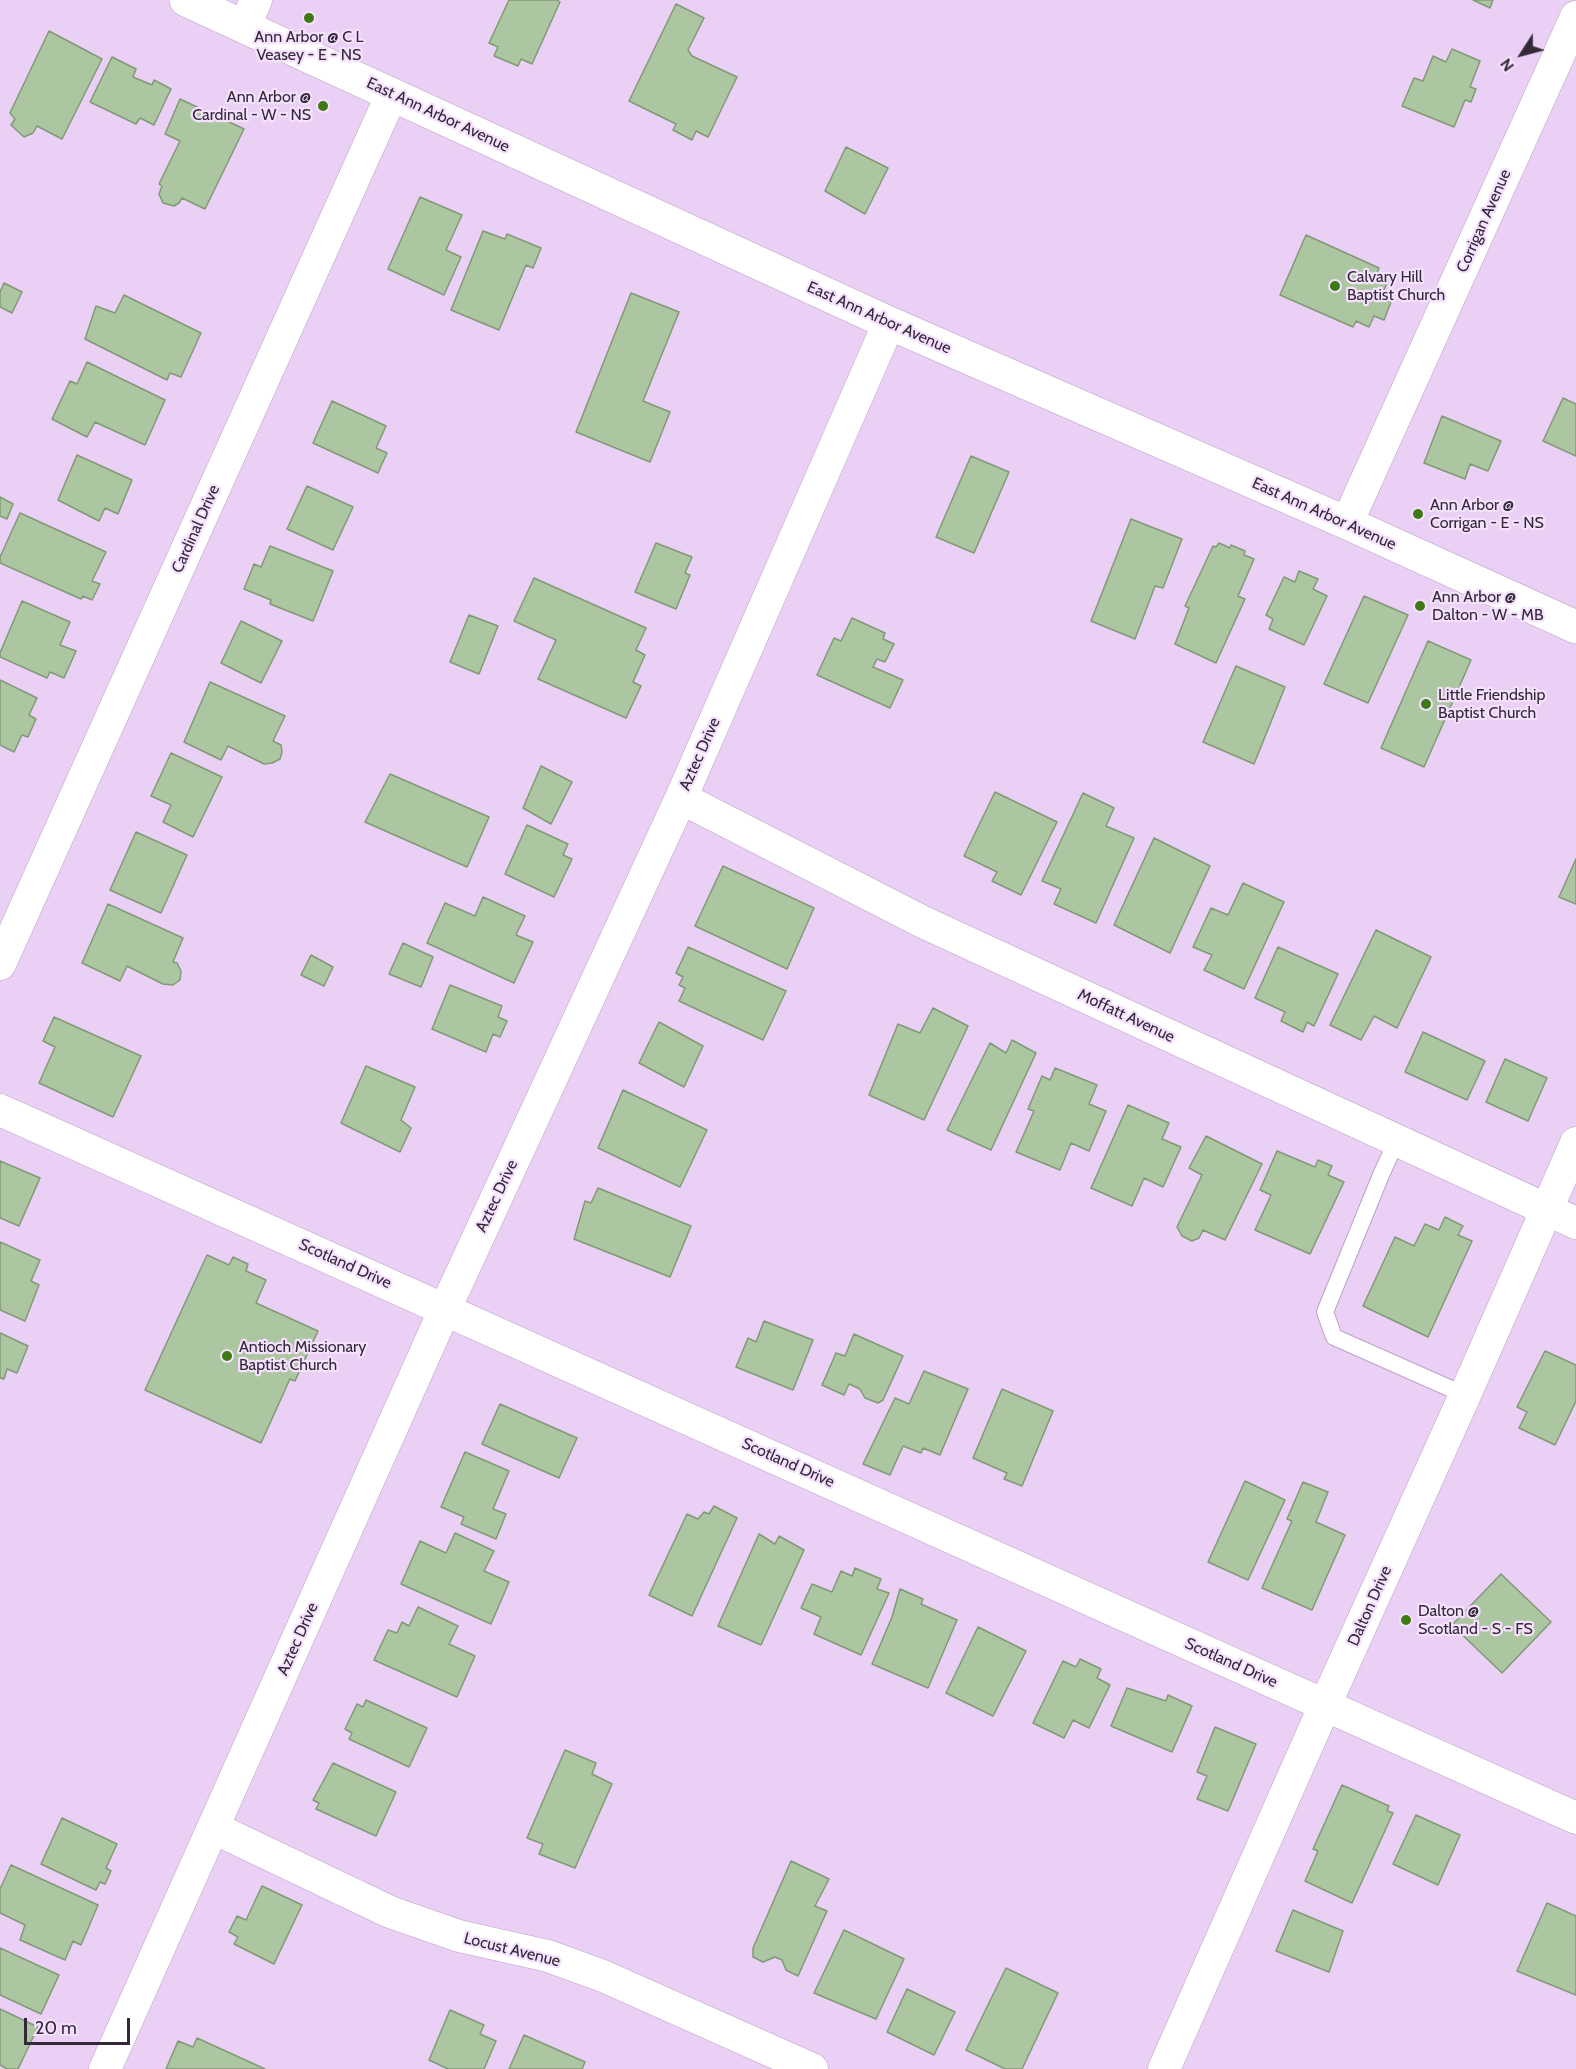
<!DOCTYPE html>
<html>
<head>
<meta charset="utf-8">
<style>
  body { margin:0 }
  #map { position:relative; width:1576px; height:2069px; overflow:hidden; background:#ead0f5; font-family:Cabin,sans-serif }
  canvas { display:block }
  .north { position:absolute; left:1492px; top:24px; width:60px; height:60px; -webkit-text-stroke:4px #f5e0fd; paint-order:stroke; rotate:234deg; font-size:16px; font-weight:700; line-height:24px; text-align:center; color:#332937 }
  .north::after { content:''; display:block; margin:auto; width:21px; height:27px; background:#332937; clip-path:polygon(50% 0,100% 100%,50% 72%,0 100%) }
  .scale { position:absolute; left:24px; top:2018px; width:106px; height:27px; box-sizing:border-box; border:3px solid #332937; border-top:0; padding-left:8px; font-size:18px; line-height:21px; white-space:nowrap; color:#332937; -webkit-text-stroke:4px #f5e0fd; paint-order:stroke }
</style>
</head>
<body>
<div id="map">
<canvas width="1576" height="2069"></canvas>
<div class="north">N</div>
<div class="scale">20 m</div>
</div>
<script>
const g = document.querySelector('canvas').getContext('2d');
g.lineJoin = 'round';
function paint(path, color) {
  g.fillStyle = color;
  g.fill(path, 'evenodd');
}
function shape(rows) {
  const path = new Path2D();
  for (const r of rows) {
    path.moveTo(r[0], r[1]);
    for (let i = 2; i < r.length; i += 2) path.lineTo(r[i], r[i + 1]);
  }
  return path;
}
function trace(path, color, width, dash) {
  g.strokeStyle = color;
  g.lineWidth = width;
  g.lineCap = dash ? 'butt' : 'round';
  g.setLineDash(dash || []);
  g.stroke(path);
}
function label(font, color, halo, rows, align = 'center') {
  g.font = font + ' Cabin,sans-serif';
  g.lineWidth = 4.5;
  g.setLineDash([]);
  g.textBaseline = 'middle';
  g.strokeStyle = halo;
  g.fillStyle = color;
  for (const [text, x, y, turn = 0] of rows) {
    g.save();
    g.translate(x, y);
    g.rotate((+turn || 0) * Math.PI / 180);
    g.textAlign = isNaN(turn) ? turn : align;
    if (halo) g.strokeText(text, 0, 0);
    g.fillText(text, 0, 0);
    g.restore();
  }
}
const building = shape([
  [509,0,557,0,560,2,532,64,521,59,518,66,494,56,498,47,489,43,509,0],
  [1473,0,1493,0,1490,8,1473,0],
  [676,4,704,18,688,50,692,56,737,77,708,137,696,131,692,140,673,130,676,124,629,101,676,4],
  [49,31,102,59,62,139,37,126,33,133,24,137,11,125,15,119,10,113,49,31],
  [1452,49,1480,61,1470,87,1476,89,1471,102,1465,100,1454,127,1402,106,1414,78,1423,81,1433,56,1446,62,1452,49],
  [112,57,136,69,133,77,152,85,154,80,171,89,154,125,140,118,136,124,90,102,112,57],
  [180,99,244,129,205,209,182,198,179,203,174,206,163,203,159,194,162,186,159,184,180,141,165,134,180,99],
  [846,147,888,168,865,214,825,191,846,147],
  [420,197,462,215,446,250,461,257,444,295,388,269,420,197],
  [483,231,505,239,507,234,541,248,533,268,526,265,499,330,451,310,483,231],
  [1306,235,1379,268,1377,273,1389,278,1381,297,1391,302,1384,320,1374,316,1369,327,1356,321,1353,327,1280,295,1306,235],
  [4,283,22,292,12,313,0,307,0,292,4,283],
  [631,293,679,312,643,401,670,412,650,462,576,432,631,293],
  [124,295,201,333,181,377,170,373,167,380,85,339,96,306,115,313,124,295],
  [87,362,165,400,145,445,95,422,87,437,52,419,70,381,77,384,87,362],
  [1563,398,1576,404,1576,456,1543,441,1563,398],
  [332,401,386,426,376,448,387,453,378,473,313,443,332,401],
  [1442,416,1501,441,1488,471,1470,464,1465,479,1424,463,1442,416],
  [77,455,132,480,118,514,105,508,99,521,58,500,77,455],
  [971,456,1009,472,974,553,936,537,971,456],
  [307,486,353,507,333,550,287,529,307,486],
  [0,497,13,504,7,519,0,516,0,497],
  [20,513,106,552,92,581,100,584,92,600,83,596,81,599,0,563,0,557,20,513],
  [1131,519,1182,539,1163,588,1155,586,1135,639,1091,621,1131,519],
  [656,543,692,557,685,573,690,575,676,609,635,592,656,543],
  [1219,543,1230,548,1231,545,1245,551,1244,555,1254,559,1238,596,1245,599,1216,663,1175,644,1189,608,1185,606,1213,546,1216,547,1219,543],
  [270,546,333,571,313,621,270,604,271,600,244,589,254,564,261,567,270,546],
  [1299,571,1318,579,1313,589,1327,596,1304,645,1269,629,1273,619,1266,615,1284,577,1295,582,1299,571],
  [534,578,646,628,636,650,645,655,633,682,641,686,626,718,538,679,556,640,514,621,534,578],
  [1364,596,1408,615,1368,703,1324,684,1364,596],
  [22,601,70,622,60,645,76,651,64,678,50,672,47,678,0,657,0,653,22,601],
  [469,615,498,626,479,674,450,662,469,615],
  [852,618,885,633,883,639,894,644,885,662,877,659,873,667,903,680,890,708,817,675,834,638,841,641,852,618],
  [241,621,282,641,261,683,221,663,241,621],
  [1428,641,1471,660,1424,767,1381,748,1428,641],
  [1236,666,1285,687,1254,764,1203,742,1236,666],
  [0,680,37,698,29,715,36,719,28,737,22,735,14,752,0,745,0,680],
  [210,682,285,716,273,741,281,745,282,752,280,759,272,763,264,764,228,746,221,760,184,742,210,682],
  [171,753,222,777,193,837,163,822,171,805,151,796,171,753],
  [541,766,572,782,551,824,523,808,541,766],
  [390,774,489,817,467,867,365,822,390,774],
  [995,792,1057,822,1021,895,992,881,997,872,964,856,995,792],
  [1083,793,1114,808,1106,826,1134,838,1096,923,1054,904,1061,889,1042,881,1083,793],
  [527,825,568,844,563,855,572,859,554,897,505,874,527,825],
  [136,832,187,855,161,913,110,890,136,832],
  [1154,838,1210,866,1170,953,1114,925,1154,838],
  [1576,859,1576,904,1559,897,1576,859],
  [723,866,814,908,787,969,695,926,723,866],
  [1243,883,1284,902,1244,989,1204,970,1212,955,1193,947,1211,908,1228,915,1243,883],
  [483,897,525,916,516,935,533,942,514,983,427,943,445,903,475,916,483,897],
  [108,904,183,938,173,962,177,963,181,971,180,980,173,985,163,984,127,966,120,981,82,963,108,904],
  [1376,930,1431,957,1397,1028,1374,1016,1361,1040,1330,1025,1376,930],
  [403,943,433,957,421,987,389,974,403,943],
  [688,947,786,991,763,1040,679,1001,685,988,679,985,683,977,676,973,688,947],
  [1278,947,1338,974,1314,1026,1307,1022,1303,1032,1281,1021,1285,1012,1255,998,1278,947],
  [311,955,333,967,324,986,301,975,311,955],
  [450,985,502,1006,498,1017,507,1021,500,1037,493,1034,486,1052,432,1029,450,985],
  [933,1008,968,1026,924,1120,869,1095,898,1024,920,1033,933,1008],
  [54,1017,141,1056,113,1117,39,1083,55,1047,43,1041,54,1017],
  [659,1022,703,1046,684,1087,639,1063,659,1022],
  [1423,1032,1485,1061,1467,1100,1405,1072,1423,1032],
  [1012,1040,1036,1053,991,1150,947,1130,990,1043,1006,1053,1012,1040],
  [1505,1059,1547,1078,1528,1121,1486,1102,1505,1059],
  [366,1066,415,1087,401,1120,411,1128,400,1152,341,1123,366,1066],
  [1055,1068,1097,1085,1089,1104,1106,1111,1089,1151,1071,1143,1060,1170,1016,1152,1034,1111,1028,1109,1042,1076,1050,1080,1055,1068],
  [623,1090,707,1130,680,1187,598,1148,623,1090],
  [1128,1105,1169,1123,1162,1139,1181,1147,1163,1187,1144,1178,1132,1206,1091,1188,1128,1105],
  [1206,1136,1262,1164,1225,1240,1203,1230,1199,1238,1192,1241,1182,1236,1177,1227,1202,1175,1189,1168,1206,1136],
  [1277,1151,1315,1167,1318,1160,1332,1166,1328,1175,1344,1182,1310,1254,1255,1230,1271,1195,1260,1190,1277,1151],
  [0,1161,40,1178,19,1226,0,1218,0,1161],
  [598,1188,691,1226,670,1277,574,1239,585,1201,591,1203,598,1188],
  [1445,1217,1463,1226,1458,1235,1472,1241,1428,1337,1363,1306,1395,1237,1414,1246,1425,1224,1439,1230,1445,1217],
  [0,1242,40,1260,31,1281,39,1285,25,1321,0,1310,0,1242],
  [207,1255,229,1265,233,1257,248,1264,246,1271,266,1280,256,1303,318,1331,295,1381,290,1379,261,1443,145,1390,207,1255],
  [764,1321,813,1340,793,1390,736,1367,748,1338,756,1342,764,1321],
  [0,1333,28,1346,17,1373,7,1369,4,1379,0,1378,0,1333],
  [854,1334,903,1356,883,1400,878,1403,865,1398,860,1389,849,1384,844,1395,822,1385,836,1353,845,1356,854,1334],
  [1545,1351,1576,1365,1576,1401,1555,1445,1519,1428,1527,1412,1517,1407,1545,1351],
  [924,1371,968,1389,940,1455,923,1448,921,1453,903,1446,890,1475,863,1464,895,1398,909,1404,924,1371],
  [1002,1389,1053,1411,1022,1486,1004,1479,1007,1473,973,1458,1002,1389],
  [500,1404,577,1438,559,1478,482,1444,500,1404],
  [465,1452,509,1471,493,1509,506,1514,496,1539,461,1524,464,1517,441,1507,465,1452],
  [1245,1481,1285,1500,1248,1580,1208,1562,1245,1481],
  [1303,1482,1328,1492,1316,1522,1345,1535,1312,1610,1262,1588,1292,1521,1287,1519,1303,1482],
  [714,1506,737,1518,692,1616,649,1595,687,1514,698,1519,704,1512,709,1514,714,1506],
  [455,1533,494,1551,484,1571,509,1582,491,1624,401,1584,420,1541,446,1553,455,1533],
  [759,1534,775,1544,779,1536,804,1550,761,1645,718,1626,759,1534],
  [855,1568,881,1579,877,1589,889,1593,861,1655,814,1634,821,1617,801,1608,812,1584,832,1592,841,1571,852,1576,855,1568],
  [1501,1574,1551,1622,1502,1673,1452,1625,1501,1574],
  [900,1589,923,1599,921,1604,957,1620,928,1688,872,1664,892,1617,900,1589],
  [418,1607,458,1626,449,1644,475,1656,457,1697,374,1660,388,1630,397,1633,402,1622,409,1626,418,1607],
  [978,1627,1026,1651,993,1716,946,1693,978,1627],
  [1080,1659,1101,1669,1097,1678,1110,1685,1089,1728,1073,1720,1064,1738,1033,1723,1063,1661,1076,1667,1080,1659],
  [1127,1688,1166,1701,1168,1695,1192,1706,1172,1752,1111,1726,1127,1688],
  [366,1700,427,1728,409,1767,349,1739,352,1733,345,1729,357,1704,363,1707,366,1700],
  [1215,1727,1256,1744,1228,1811,1197,1799,1207,1776,1197,1772,1215,1727],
  [565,1750,596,1763,592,1774,612,1784,575,1868,539,1854,543,1844,527,1838,565,1750],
  [333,1763,396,1792,376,1836,316,1809,319,1803,313,1800,333,1763],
  [1342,1785,1389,1806,1387,1811,1393,1813,1352,1903,1305,1881,1318,1851,1313,1849,1342,1785],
  [1416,1815,1460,1835,1438,1885,1393,1864,1416,1815],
  [62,1818,117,1844,106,1868,111,1871,105,1884,100,1882,96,1890,41,1864,62,1818],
  [791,1861,829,1879,815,1906,827,1911,798,1976,786,1970,782,1960,775,1957,763,1962,753,1957,753,1948,791,1861],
  [11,1865,98,1905,81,1945,73,1941,65,1960,20,1940,25,1925,0,1913,0,1889,11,1865],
  [262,1886,302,1905,274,1964,234,1944,238,1937,229,1932,237,1916,246,1920,262,1886],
  [1547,1903,1576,1916,1576,1995,1517,1971,1547,1903],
  [1293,1910,1343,1931,1329,1972,1276,1951,1293,1910],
  [844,1930,904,1959,876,2019,814,1993,844,1930],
  [0,1948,59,1975,41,2014,0,1995,0,1948],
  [1006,1968,1058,1993,1022,2069,1005,2069,966,2050,1006,1968],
  [907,1989,955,2012,934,2055,887,2032,907,1989],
  [0,2009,38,2027,18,2069,7,2069,0,2065,0,2009],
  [450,2010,484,2025,480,2034,496,2041,484,2069,448,2069,429,2060,450,2010],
  [524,2035,585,2062,582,2069,509,2069,524,2035],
  [197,2038,265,2069,166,2069,178,2041,193,2047,197,2038]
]);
const service = shape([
  [1396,1142,1381,1175,1325,1312,1334,1337,1465,1395]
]);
const minor = shape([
  [245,26,256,0],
  [1347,523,1576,17],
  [681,798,923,922,1576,1223],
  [0,964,392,94],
  [0,1110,1576,1818],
  [214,1828,390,1912,459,1936,548,1956,603,1976,812,2069],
  [105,2069,445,1309,681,798,889,323],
  [1164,2069,1325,1705,1465,1395,1576,1143]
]);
const tertiary = shape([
  [186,0,889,323,1347,523,1576,627]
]);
const markers = [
  [309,18,6,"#3d7a15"],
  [323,106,6,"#3d7a15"],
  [1335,286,6,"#3d7a15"],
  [1418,514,6,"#3d7a15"],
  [1420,606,6,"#3d7a15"],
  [1426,704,6,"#3d7a15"],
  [227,1356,6,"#3d7a15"],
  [1406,1620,6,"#3d7a15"]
];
const poiNames = [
  ["Ann Arbor @ C L",309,37,"center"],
  ["Veasey - E - NS",309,55,"center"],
  ["Ann Arbor @",311,97,"right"],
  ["Cardinal - W - NS",311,115,"right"],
  ["Calvary Hill",1347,277],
  ["Baptist Church",1347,295],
  ["Ann Arbor @",1430,505],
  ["Corrigan - E - NS",1430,523],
  ["Ann Arbor @",1432,597],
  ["Dalton - W - MB",1432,615],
  ["Little Friendship",1438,695],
  ["Baptist Church",1438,713],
  ["Antioch Missionary",239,1347],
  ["Baptist Church",239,1365],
  ["Dalton @",1418,1611],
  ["Scotland - S - FS",1418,1629]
];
const streetNames = [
  ["East Ann Arbor Avenue",438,115,25],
  ["Corrigan Avenue",1484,221,-66],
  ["East Ann Arbor Avenue",879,318,24],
  ["East Ann Arbor Avenue",1324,514,24],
  ["Cardinal Drive",196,529,-66],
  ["Aztec Drive",700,754,-66],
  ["Moffatt Avenue",1126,1016,25],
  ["Aztec Drive",497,1196,-65],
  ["Scotland Drive",345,1264,24],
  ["Scotland Drive",788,1463,24],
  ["Dalton Drive",1370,1606,-66],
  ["Aztec Drive",298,1639,-66],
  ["Scotland Drive",1231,1663,24],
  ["Locust Avenue",512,1950,14]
];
paint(building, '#adc6a2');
trace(building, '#819977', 1.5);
trace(service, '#bba2c5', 18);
trace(minor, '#bba2c5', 33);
trace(tertiary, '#bba2c5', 34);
trace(service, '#fff', 16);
trace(minor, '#fff', 32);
trace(tertiary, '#fff', 33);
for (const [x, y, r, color] of markers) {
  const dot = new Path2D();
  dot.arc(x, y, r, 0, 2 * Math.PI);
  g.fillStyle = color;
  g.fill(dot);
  trace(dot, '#f5e0fd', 2);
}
label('16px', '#332937', '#f5e0fd', poiNames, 'left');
label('16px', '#332937', '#f5e0fd', streetNames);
</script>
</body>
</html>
